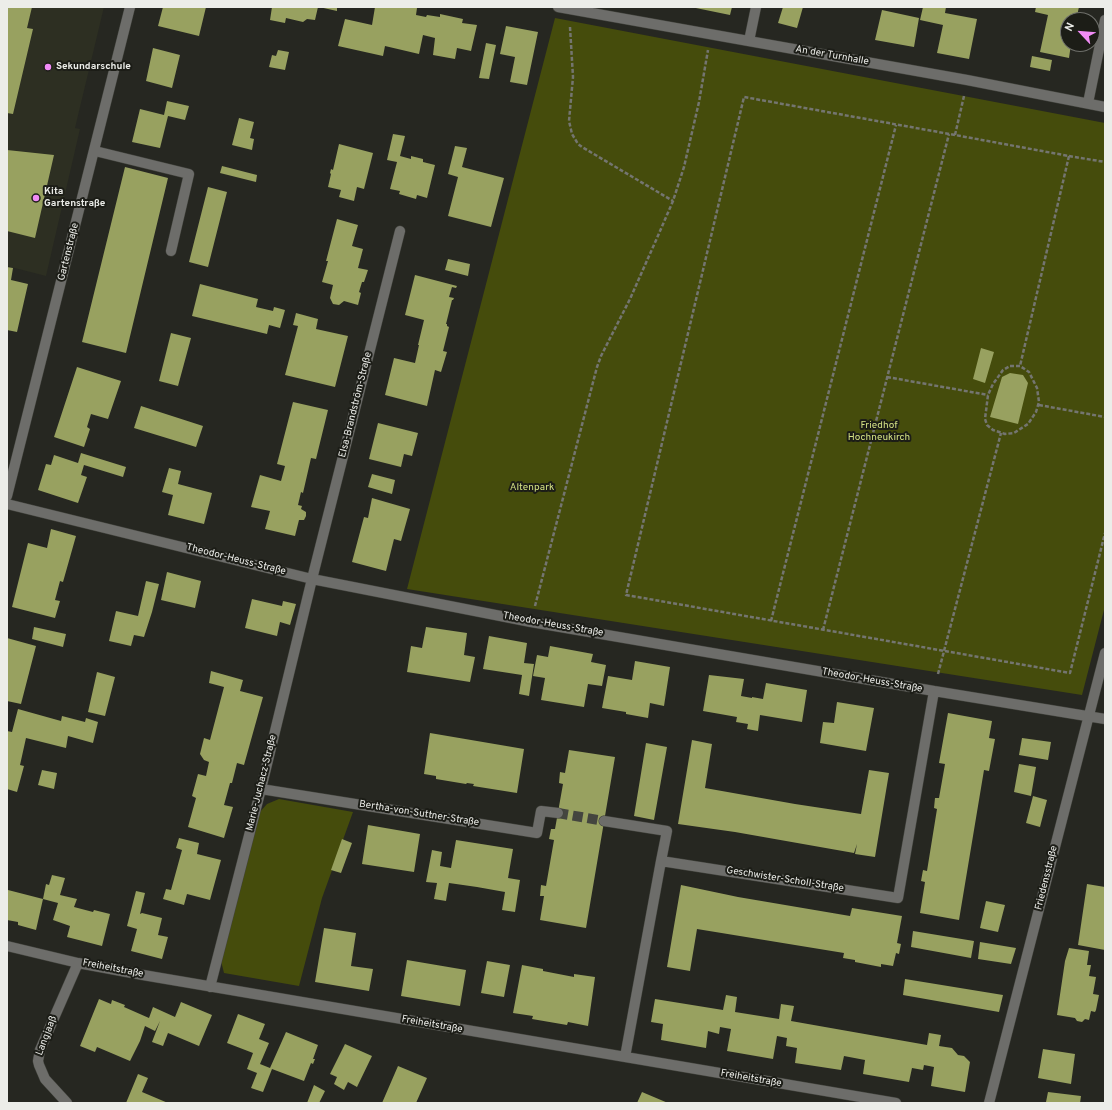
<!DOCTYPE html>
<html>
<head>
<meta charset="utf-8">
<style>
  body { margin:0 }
  #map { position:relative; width:1112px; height:1110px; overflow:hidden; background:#262721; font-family:Overpass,sans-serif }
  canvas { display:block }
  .frame { position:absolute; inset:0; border:8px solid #ecede9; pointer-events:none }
  .north { position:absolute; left:1060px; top:12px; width:40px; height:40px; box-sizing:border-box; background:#1c1d17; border:1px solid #6f706b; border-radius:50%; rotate:296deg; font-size:11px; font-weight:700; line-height:16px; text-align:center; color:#ecede9 }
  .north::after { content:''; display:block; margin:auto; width:14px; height:18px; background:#f08bf5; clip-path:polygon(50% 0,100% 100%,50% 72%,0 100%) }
</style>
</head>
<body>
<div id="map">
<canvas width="1112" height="1110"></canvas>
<div class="frame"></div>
<div class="north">N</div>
</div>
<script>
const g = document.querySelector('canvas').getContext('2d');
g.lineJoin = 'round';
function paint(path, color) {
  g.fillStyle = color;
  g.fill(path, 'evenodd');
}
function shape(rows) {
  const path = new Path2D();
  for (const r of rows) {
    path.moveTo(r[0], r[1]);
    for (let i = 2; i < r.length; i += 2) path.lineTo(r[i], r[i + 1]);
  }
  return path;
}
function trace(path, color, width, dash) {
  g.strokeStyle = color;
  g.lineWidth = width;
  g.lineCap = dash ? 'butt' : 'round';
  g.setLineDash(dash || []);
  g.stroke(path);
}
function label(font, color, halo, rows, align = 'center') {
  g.font = font + ' Overpass,sans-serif';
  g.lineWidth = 4;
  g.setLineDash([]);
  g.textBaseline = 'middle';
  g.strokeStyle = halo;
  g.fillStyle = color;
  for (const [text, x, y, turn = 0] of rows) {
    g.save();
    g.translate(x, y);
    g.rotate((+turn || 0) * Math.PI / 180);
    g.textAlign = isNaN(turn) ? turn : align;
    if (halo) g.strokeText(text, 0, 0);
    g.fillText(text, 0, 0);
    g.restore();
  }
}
const built = shape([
  [7,7,104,7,75,128,80,129,46,276,7,266]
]);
const green = shape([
  [555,18,1105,123,1105,606,1082,695,407,589],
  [279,799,353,812,322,898,299,986,224,973,221,961,259,813,267,804]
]);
const building = shape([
  [7,7,32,7,27,28,33,29,13,114,7,113],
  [163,7,206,7,199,36,158,26],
  [272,7,318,7,315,20,307,19,303,22,286,18,285,23,270,20],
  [319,7,337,7,337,11],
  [375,7,412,7,417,8,416,15,426,17,427,15,440,17,440,14,463,19,462,23,477,25,471,51,457,48,455,59,433,55,435,38,423,35,419,54,385,46,383,56,338,46,345,19,372,25],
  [691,7,732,7,730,15],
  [783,7,803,7,797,28,778,23],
  [923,7,946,7,945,13,977,19,969,59,937,53,943,25,920,20],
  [1036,7,1079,7,1076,20,1068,20,1068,44,1071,44,1069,58,1040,52,1048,15,1035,12],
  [882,10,919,18,914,47,875,40],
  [506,26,538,32,527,85,510,82,515,57,500,54],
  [486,43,496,45,489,79,479,78],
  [153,48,180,55,172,88,146,81],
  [278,50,289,52,285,70,269,67,272,55,276,56],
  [1032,56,1052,60,1050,71,1030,67],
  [167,101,189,106,185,120,168,116,160,148,132,142,140,109,164,115],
  [239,118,254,122,250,138,254,139,252,150,232,145],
  [393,134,405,136,400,156,411,159,411,156,423,159,423,162,435,165,427,198,417,195,416,199,399,194,400,191,390,189,397,162,387,160],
  [339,144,373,153,364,189,357,187,354,201,339,197,341,190,328,187,331,174,330,173,331,169,333,170],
  [455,146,467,148,462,167,504,178,491,227,448,216,458,177,448,174],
  [7,150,54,155,35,238,7,231],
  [222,166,257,175,256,182,220,173],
  [125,167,168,178,126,353,82,342],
  [208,187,227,192,208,267,189,262],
  [337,219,358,225,352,246,363,249,358,268,368,270,364,282,362,282,359,292,361,293,358,305,344,301,339,305,333,304,330,298,333,285,322,282,328,261,326,261],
  [448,259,470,264,468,276,445,270],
  [7,267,13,268,11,280,28,284,17,332,7,330],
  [415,275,457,286,456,288,452,287,449,297,454,298,453,300,452,300,446,324,447,324,447,326,449,327,443,351,447,352,441,372,435,370,427,406,385,395,394,358,415,363,419,345,418,345,424,320,405,315],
  [200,284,258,299,256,307,273,311,274,307,285,310,280,328,269,325,267,334,192,316],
  [296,313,318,319,316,329,348,336,335,387,285,375,298,326,293,325],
  [171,333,191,338,178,386,159,381],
  [981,348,994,352,985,383,973,379],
  [77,367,121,381,108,419,91,414,87,427,90,429,84,447,54,437],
  [1010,373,1023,375,1028,383,1018,424,990,417,1002,377],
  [293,402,328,410,316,459,311,458,303,493,301,492,298,505,302,506,301,509,306,512,306,516,304,520,299,520,295,536,265,529,270,511,251,507,260,475,281,481,285,466,277,464],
  [141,406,203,426,196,447,134,428],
  [378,423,418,433,412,456,404,454,401,467,369,459],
  [81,453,126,467,123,477,84,465,81,475,87,477,78,503,38,490,46,464,51,465,54,455,78,463],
  [169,468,181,471,178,484,212,493,204,524,168,515,173,495,162,492],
  [372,474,395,480,392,494,368,487],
  [372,498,410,509,401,541,394,539,386,571,352,562,364,517,368,518],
  [51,529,76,536,63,582,60,581,55,600,60,601,55,618,12,607,28,543,47,548],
  [167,572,201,581,195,608,161,600],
  [146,581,159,584,152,612,144,637,134,635,131,646,109,641,116,611,138,616],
  [252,599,282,606,283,601,296,604,290,625,280,622,277,636,245,628],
  [34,627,66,634,63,647,32,639],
  [426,627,467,633,464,655,475,657,470,682,407,672,411,646,422,648],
  [489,636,527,643,524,663,534,664,529,696,519,694,522,675,483,669],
  [7,638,36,646,21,704,7,701],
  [550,646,593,654,591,662,606,665,602,686,588,684,584,707,541,700,545,678,533,676,537,655,548,657],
  [635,661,670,667,664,706,650,703,648,718,626,714,626,712,602,708,608,676,632,680],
  [211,671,243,680,240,691,263,697,244,765,237,763,232,783,230,783,224,805,233,807,224,838,188,827,196,798,192,796,198,774,206,776,209,762,204,760,200,754,204,738,210,740,224,687,209,683],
  [97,672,115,677,105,716,88,712],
  [709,675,744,679,741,696,752,698,752,697,763,699,766,683,807,690,802,722,760,715,758,731,747,729,748,724,736,722,737,717,703,711],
  [837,702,874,708,866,751,820,743,823,722,834,723],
  [18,709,61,721,62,716,85,722,86,718,98,722,93,743,68,736,66,748,26,738,20,765,24,766,17,792,7,789,7,731,12,732],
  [948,713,992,721,989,738,995,739,989,771,984,770,959,920,920,913,925,882,921,881,923,870,927,871,937,809,934,808,935,798,939,798,945,764,939,763],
  [430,733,524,749,517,793,473,786,474,784,467,783,466,784,436,779,436,776,424,774],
  [1022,738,1051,742,1048,760,1019,755],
  [692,740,712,744,705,788,795,804,861,814,869,770,889,773,875,857,855,854,857,844,854,853,735,832,678,824],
  [646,743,667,747,654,820,634,816],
  [569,750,615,757,586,928,540,920,544,896,540,896,541,885,546,886,554,840,549,839,551,829,555,829,563,784,559,783,560,772,565,773],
  [1019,764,1036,767,1031,796,1014,792],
  [42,770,57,773,54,789,38,785],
  [1033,796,1047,800,1040,827,1026,823],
  [368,825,420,834,414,872,362,864],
  [179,838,199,843,197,854,221,860,210,900,187,894,184,905,163,899,166,889,171,890,182,850,176,848],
  [342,839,352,843,341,873,331,870],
  [456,840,513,849,508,878,520,880,515,912,502,910,505,892,477,887,449,883,446,901,434,899,437,883,426,882,432,850,442,852,440,866,451,868],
  [52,875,65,878,60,895,77,899,74,907,93,912,94,910,110,914,102,946,67,937,70,926,53,920,58,903,43,899,46,884,49,885],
  [1087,884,1105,887,1105,950,1078,945],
  [681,885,738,897,850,916,852,908,902,916,897,943,901,944,899,954,896,953,893,966,881,964,881,967,855,962,855,960,843,958,844,953,697,929,690,971,667,967],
  [8,890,43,899,36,930,18,925,18,922,7,920],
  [136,891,145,893,140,914,142,913,162,918,158,935,168,937,162,959,131,951,137,929,127,926],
  [986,901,1005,905,998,932,980,928],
  [324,928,356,933,351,966,373,969,369,991,315,982],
  [913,931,974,941,971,958,911,947],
  [980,942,1016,948,1011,964,978,959],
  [1069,948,1089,951,1087,965,1091,965,1089,976,1096,977,1093,994,1099,995,1096,1010,1095,1012,1091,1011,1089,1020,1085,1019,1082,1022,1077,1021,1075,1018,1057,1015,1065,961],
  [407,960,466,970,460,1006,401,996],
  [487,961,510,965,504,997,481,993],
  [522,965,543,969,543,971,574,977,574,974,595,977,588,1026,568,1022,567,1025,532,1019,533,1016,513,1013],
  [905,979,1003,995,999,1012,903,995],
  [726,995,737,997,735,1012,779,1019,781,1004,794,1006,791,1021,927,1045,929,1033,941,1035,939,1046,952,1048,958,1055,964,1056,970,1062,965,1092,931,1086,934,1067,924,1065,923,1070,912,1068,909,1082,863,1074,865,1060,844,1056,841,1070,795,1063,797,1048,786,1046,787,1038,777,1036,773,1059,727,1051,731,1029,720,1027,719,1034,708,1031,706,1048,661,1040,663,1024,651,1022,655,999,723,1010],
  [99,999,111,1004,112,1000,125,1005,124,1007,149,1018,153,1007,175,1017,181,1002,212,1015,199,1046,168,1033,163,1046,152,1042,160,1021,155,1031,145,1026,140,1041,130,1061,97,1047,95,1052,80,1046],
  [238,1014,265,1024,259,1039,269,1043,260,1064,270,1068,286,1032,318,1045,313,1059,315,1059,313,1064,311,1063,304,1081,272,1069,263,1092,251,1088,257,1073,247,1069,253,1053,227,1043],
  [345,1044,372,1056,357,1087,348,1082,344,1090,334,1084,337,1077,330,1074],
  [1043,1049,1075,1054,1071,1084,1038,1078],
  [398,1066,427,1078,416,1103,382,1103],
  [138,1074,148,1078,142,1092,168,1103,126,1103],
  [314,1085,325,1091,319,1103,307,1103],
  [642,1092,668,1103,637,1103],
  [1048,1092,1081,1096,1080,1103,1046,1102]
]);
const minorTunnel = shape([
  [558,813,604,821]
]);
const path = shape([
  [570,27,573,77,569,121,572,134,578,144,582,147,673,201],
  [964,96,955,135,1069,156,1020,366],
  [955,135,744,97,626,595,1070,673,1105,533],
  [1069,156,1105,162],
  [1010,366,1020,366,1029,372,1037,388,1039,402,1036,412,1028,424,1014,433,1005,434,993,430,987,425,985,419,988,395,993,384,1003,370,1010,366],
  [887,377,988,395],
  [1039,405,1105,417],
  [535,606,597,367,601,356,630,299,657,238,673,201,684,167,699,102,708,50],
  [771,621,896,125],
  [823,630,949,134],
  [938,674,1001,433]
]);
const minor = shape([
  [558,7,967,80,1105,107],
  [749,41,756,7],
  [1088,103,1105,20],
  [95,151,189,174,171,251],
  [7,496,130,7],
  [7,504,312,579,531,622,934,691,1105,719],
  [261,789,537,833,541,811,558,813],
  [604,821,667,831,661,861],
  [7,946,78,963,143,975,896,1103],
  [210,987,261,789,312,579,400,231],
  [625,1057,661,861,898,898,934,691],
  [67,1103,45,1079,39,1065,38,1061,40,1050,78,963],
  [989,1103,1105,653]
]);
const markers = [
  [48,67,4,"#f08bf5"],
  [36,198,4,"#f08bf5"]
];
const streetNames = [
  ["An der Turnhalle",832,56,10],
  ["Gartenstraße",69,252,-76],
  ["Elsa-Brandström-Straße",356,405,-76],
  ["Theodor-Heuss-Straße",236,560,14],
  ["Theodor-Heuss-Straße",553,625,10],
  ["Theodor-Heuss-Straße",872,681,10],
  ["Marie-Juchacz-Straße",262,783,-76],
  ["Bertha-von-Suttner-Straße",419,814,9],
  ["Friedensstraße",1047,878,-76],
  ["Geschwister-Scholl-Straße",785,880,9],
  ["Freiheitstraße",113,969,11],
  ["Freiheitstraße",432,1025,10],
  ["Langjaaß",47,1036,-69],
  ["Freiheitstraße",751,1079,10]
];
const poiNames = [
  ["Sekundarschule",56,67],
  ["Kita",44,192],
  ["Gartenstraße",44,204]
];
const parkNames = [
  ["Friedhof",879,426],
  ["Hochneukirch",879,438],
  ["Altenpark",532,488]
];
paint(built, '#2d2f22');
paint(green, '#454c0c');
paint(building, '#98a160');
trace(minorTunnel, '#44453f', 10, [10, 5]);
trace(minor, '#42433d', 11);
trace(path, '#747570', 2.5, [4, 2]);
trace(minor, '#6d6d6a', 10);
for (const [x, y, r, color] of markers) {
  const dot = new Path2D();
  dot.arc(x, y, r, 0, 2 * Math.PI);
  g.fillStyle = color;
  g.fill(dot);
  trace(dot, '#1c1d17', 1.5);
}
label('10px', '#ecede9', '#1c1d17', streetNames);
label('bold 10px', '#ecede9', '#1c1d17', poiNames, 'left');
label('10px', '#d4e184', '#1c1d17', parkNames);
</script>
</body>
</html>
